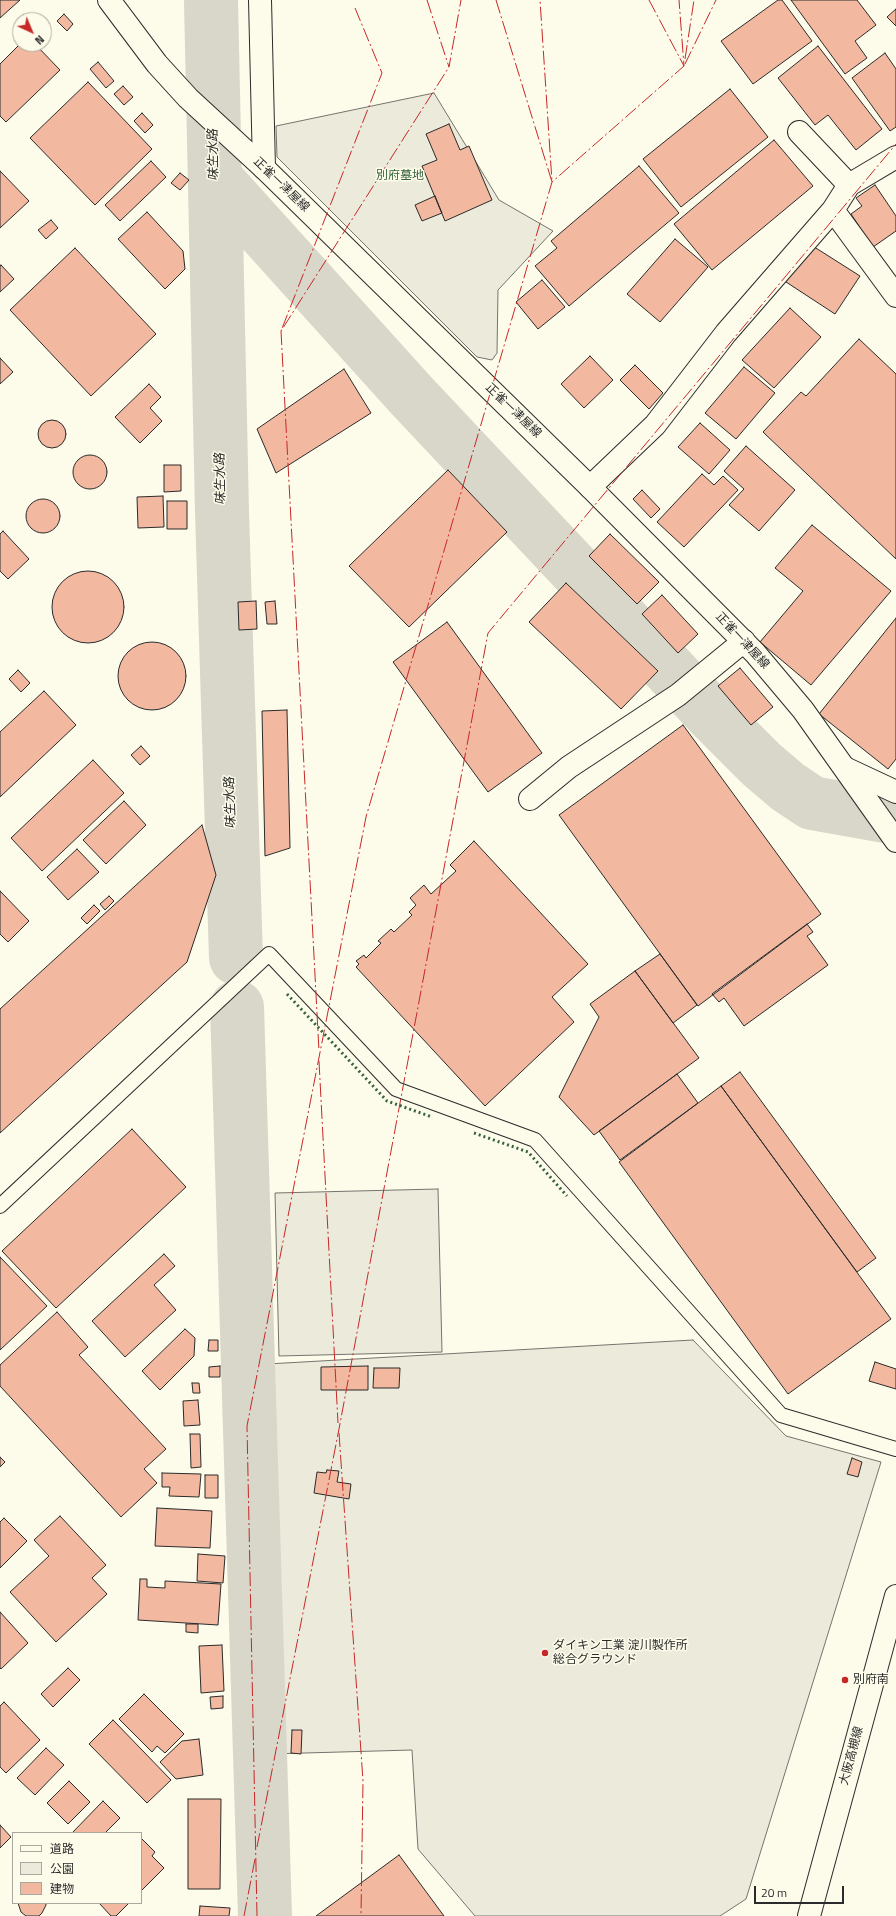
<!DOCTYPE html>
<html>
<head>
<meta charset="utf-8">
<style>
  body { margin:0 }
  #map { position:relative; width:896px; height:1916px; overflow:hidden; background:#fdfbea; font-family:"Titillium Web","Noto Sans JP",sans-serif }
  canvas { display:block }
  .legend { position:absolute; left:12px; top:1832px; width:130px; height:72px; box-sizing:border-box; background:#fdfbea; border:1px solid #a9a89e; margin:0; padding:5px 7px; list-style:none; font-size:12px; color:#2b2b2b }
  .legend li { display:flex; align-items:center; gap:8px; height:20px }
  .legend b { width:20px; border:1px solid #a9a89e }
  .north { position:absolute; left:12px; top:12px; width:40px; height:40px; box-sizing:border-box; background:#fdfbea; border:1px solid #a9a89e; border-radius:50%; rotate:136deg; font-size:11px; font-weight:700; line-height:16px; text-align:center; color:#2b2b2b }
  .north::after { content:''; display:block; margin:auto; width:14px; height:18px; background:#c62828; clip-path:polygon(50% 0,100% 100%,50% 72%,0 100%) }
  .scale { position:absolute; left:754px; top:1886px; width:90px; height:18px; box-sizing:border-box; border:2px solid #2b2b2b; border-top:0; padding-left:5px; font-size:12px; line-height:14px; white-space:nowrap; color:#2b2b2b; -webkit-text-stroke:3px #fdfbea; paint-order:stroke }
</style>
</head>
<body>
<div id="map">
<canvas width="896" height="1916"></canvas>
<ul class="legend">
<li><b style="height:5px;background:#fdfbea"></b>道路</li>
<li><b style="height:11px;background:#ecebdb"></b>公園</li>
<li><b style="height:11px;background:#f2b8a0"></b>建物</li>
</ul>
<div class="north">N</div>
<div class="scale">20 m</div>
</div>
<script>
const g = document.querySelector('canvas').getContext('2d');
g.lineJoin = 'round';
function paint(path, color) {
  g.fillStyle = color;
  g.fill(path, 'evenodd');
}
function shape(rows) {
  const path = new Path2D();
  for (const r of rows) {
    if (r.length === 3) {
      path.moveTo(r[0] + r[2], r[1]);
      path.arc(r[0], r[1], r[2], 0, 2 * Math.PI);
      continue;
    }
    path.moveTo(r[0], r[1]);
    for (let i = 2; i < r.length; i += 2) path.lineTo(r[i], r[i + 1]);
  }
  return path;
}
function trace(path, color, width, dash) {
  g.strokeStyle = color;
  g.lineWidth = width;
  g.lineCap = dash ? 'butt' : 'round';
  g.setLineDash(dash || []);
  g.stroke(path);
}
function label(font, color, halo, rows, align = 'center') {
  g.font = font + ' "Titillium Web","Noto Sans JP",sans-serif';
  g.lineWidth = 3;
  g.setLineDash([]);
  g.textBaseline = 'middle';
  g.strokeStyle = halo;
  g.fillStyle = color;
  for (const [text, x, y, turn = 0] of rows) {
    g.save();
    g.translate(x, y);
    g.rotate((+turn || 0) * Math.PI / 180);
    g.textAlign = isNaN(turn) ? turn : align;
    if (halo) g.strokeText(text, 0, 0);
    g.fillText(text, 0, 0);
    g.restore();
  }
}
const green = shape([
  [434,93,499,200,553,231,498,290,497,353,492,360,477,357,277,157,276,126,434,93],
  [438,1189,442,1352,279,1356,275,1193,438,1189],
  [693,1340,786,1436,881,1462,746,1899,720,1916,475,1916,418,1849,412,1750,269,1754,267,1557,267,1364,693,1340]
]);
const river = shape([
  [211,0,222,512,236,958],
  [215,178,411,395,712,715,761,764,788,787,812,803,896,818],
  [237,1007,265,1916]
]);
const building = shape([
  [0,0,20,0,0,18,0,0],
  [778,0,782,0,812,41,753,84,721,41,778,0],
  [791,0,857,0,876,25,855,41,867,58,845,74,791,0],
  [896,9,896,26,887,17,896,9],
  [64,14,73,24,67,31,57,21,64,14],
  [20,44,35,44,60,70,6,122,0,116,0,64,20,44],
  [818,46,882,129,856,150,828,115,815,125,778,78,818,46],
  [885,53,896,69,896,127,890,131,852,78,885,53],
  [98,62,114,81,106,88,90,69,98,62],
  [88,82,152,149,95,205,30,138,88,82],
  [123,86,133,97,124,105,114,94,123,86],
  [730,89,768,137,681,207,643,159,730,89],
  [142,113,153,125,145,133,134,121,142,113],
  [449,124,460,150,469,146,492,200,445,221,422,166,437,160,426,134,449,124],
  [774,140,813,186,712,270,674,224,774,140],
  [151,161,166,177,120,221,105,205,151,161],
  [639,166,679,213,569,306,535,266,557,248,551,241,639,166],
  [0,171,29,201,0,228,0,171],
  [180,173,189,180,180,190,171,183,180,173],
  [875,185,896,216,896,231,873,247,851,214,862,206,856,198,875,185],
  [435,196,442,213,422,221,415,205,435,196],
  [147,212,183,251,185,269,165,289,118,239,147,212],
  [51,220,58,228,46,239,38,230,51,220],
  [675,239,708,267,660,322,627,294,675,239],
  [808,243,860,276,835,314,783,280,808,243],
  [75,248,156,334,91,396,10,310,75,248],
  [1,265,14,279,0,292,0,266,1,265],
  [542,280,565,307,538,329,516,302,542,280],
  [790,308,821,337,774,388,742,360,790,308],
  [859,339,896,374,896,559,763,432,801,392,806,396,859,339],
  [590,356,613,380,584,408,561,384,590,356],
  [0,358,13,372,0,384,0,358],
  [635,365,663,393,649,409,620,380,635,365],
  [744,367,775,393,736,439,705,413,744,367],
  [344,369,371,413,276,473,257,429,344,369],
  [149,384,161,397,150,408,162,421,140,443,115,417,149,384],
  [52,434,14],
  [700,423,730,450,709,474,678,447,700,423],
  [746,446,795,490,759,531,729,505,744,489,724,471,746,446],
  [90,472,17],
  [164,465,181,465,181,491,164,492,164,465],
  [448,470,507,532,409,627,349,566,448,470],
  [702,474,714,485,723,476,738,490,684,547,657,522,702,474],
  [642,490,660,509,651,518,633,499,642,490],
  [163,496,164,527,138,528,137,497,163,496],
  [43,516,17],
  [167,501,187,501,187,529,167,529,167,501],
  [812,525,891,591,811,685,760,642,803,591,775,568,812,525],
  [3,531,29,559,8,579,0,571,0,534,3,531],
  [610,534,659,582,637,604,589,556,610,534],
  [88,607,36],
  [566,583,658,671,621,709,529,622,566,583],
  [662,595,698,634,678,653,642,614,662,595],
  [256,601,257,629,239,630,238,602,256,601],
  [275,601,277,624,267,624,265,602,275,601],
  [896,618,896,759,888,769,819,714,896,618],
  [447,622,542,753,488,792,393,662,447,622],
  [152,676,34],
  [740,668,773,707,751,725,718,686,740,668],
  [18,670,30,683,21,692,9,679,18,670],
  [44,691,76,725,0,797,0,732,44,691],
  [287,710,290,848,265,856,262,711,287,710],
  [683,725,821,914,698,1006,559,815,683,725],
  [141,746,150,756,140,765,131,755,141,746],
  [93,760,124,793,42,871,11,838,93,760],
  [124,801,146,825,106,864,83,840,124,801],
  [202,825,216,875,187,962,0,1133,0,1009,202,825],
  [474,841,588,964,552,997,574,1022,485,1106,356,967,359,964,356,961,364,955,366,958,381,943,378,941,391,929,394,932,412,915,409,912,416,905,410,898,424,885,431,894,456,871,450,865,474,841],
  [77,849,99,872,68,900,47,877,77,849],
  [0,891,29,921,8,942,0,934,0,891],
  [109,896,114,901,105,910,100,904,109,896],
  [94,905,100,911,87,924,81,918,94,905],
  [807,924,813,932,807,936,828,965,744,1026,724,998,719,1002,712,994,807,924],
  [660,954,697,1005,673,1023,635,971,660,954],
  [635,971,699,1058,594,1135,559,1097,599,1017,590,1004,635,971],
  [740,1072,876,1258,857,1272,721,1086,740,1072],
  [677,1074,698,1103,620,1160,599,1131,677,1074],
  [721,1086,891,1319,788,1394,619,1162,721,1086],
  [132,1129,186,1187,56,1308,2,1251,132,1129],
  [164,1254,175,1266,154,1285,176,1310,125,1357,92,1321,164,1254],
  [0,1257,47,1306,0,1350,0,1257],
  [57,1312,88,1347,79,1355,166,1449,144,1469,157,1483,121,1517,0,1386,0,1365,57,1312],
  [185,1329,195,1338,194,1356,160,1390,142,1371,185,1329],
  [209,1340,218,1340,218,1351,208,1351,209,1340],
  [875,1362,896,1369,896,1389,869,1381,875,1362],
  [220,1366,220,1377,209,1377,209,1367,220,1366],
  [368,1366,368,1390,321,1390,321,1367,368,1366],
  [374,1368,400,1368,399,1388,373,1388,374,1368],
  [192,1383,199,1383,200,1393,193,1393,192,1383],
  [198,1400,200,1425,184,1426,183,1401,198,1400],
  [190,1434,200,1434,201,1467,191,1468,190,1434],
  [0,1457,5,1462,0,1467,0,1457],
  [852,1458,862,1462,858,1477,847,1474,852,1458],
  [327,1470,339,1471,337,1482,351,1484,349,1499,314,1493,317,1472,326,1473,327,1470],
  [162,1473,201,1474,199,1497,169,1496,170,1487,162,1487,162,1473],
  [205,1475,218,1475,218,1498,205,1498,205,1475],
  [157,1508,212,1511,210,1548,155,1546,157,1508],
  [60,1516,106,1565,92,1578,107,1594,56,1642,10,1592,49,1556,34,1540,60,1516],
  [4,1518,27,1541,0,1568,0,1522,4,1518],
  [198,1554,225,1556,223,1583,197,1581,198,1554],
  [140,1579,147,1579,147,1587,165,1588,165,1581,221,1584,218,1625,138,1620,140,1579],
  [0,1612,28,1643,1,1669,0,1668,0,1612],
  [186,1624,198,1624,198,1633,186,1632,186,1624],
  [222,1645,224,1691,201,1693,199,1646,222,1645],
  [68,1668,80,1680,53,1707,41,1694,68,1668],
  [144,1694,184,1734,165,1753,157,1746,152,1752,119,1719,144,1694],
  [223,1696,223,1708,211,1709,210,1697,223,1696],
  [4,1702,40,1740,6,1773,0,1767,0,1706,4,1702],
  [113,1720,171,1780,147,1803,89,1744,113,1720],
  [292,1730,302,1730,301,1754,291,1753,292,1730],
  [199,1739,203,1775,176,1779,160,1762,182,1741,199,1739],
  [46,1748,64,1765,35,1795,17,1778,46,1748],
  [69,1781,90,1802,68,1824,47,1803,69,1781],
  [188,1799,221,1799,220,1889,188,1889,188,1799],
  [103,1801,120,1818,105,1833,72,1833,103,1801],
  [0,1825,11,1837,0,1848,0,1825],
  [141,1838,155,1852,152,1856,164,1868,141,1891,141,1838],
  [399,1855,444,1916,316,1916,399,1855],
  [18,1903,46,1903,46,1905,42,1913,39,1916,26,1916,21,1912,18,1903],
  [99,1903,129,1903,116,1916,111,1916,99,1903],
  [200,1906,230,1908,229,1916,199,1916,200,1906]
]);
const service = shape([
  [0,1206,269,954,396,1089,535,1140,781,1415,896,1449]
]);
const minor = shape([
  [260,0,264,168],
  [799,132,849,185],
  [833,210,896,296],
  [590,487,655,425,726,333,833,210,849,185,896,157],
  [847,769,896,792],
  [530,799,569,767,678,695,744,641]
]);
const secondary = shape([
  [109,0,157,64,188,98,264,168,590,487,755,653,803,710,896,841]
]);
const primary = shape([
  [809,1916,896,1596]
]);
const hedge = shape([
  [287,994,387,1101,432,1117],
  [474,1133,528,1152,567,1196]
]);
const power = shape([
  [427,0,449,67,461,0],
  [496,0,552,182,540,0],
  [649,0,684,66,679,0],
  [355,8,382,73,281,331,449,67],
  [685,59,694,0],
  [685,64,716,0],
  [281,331,319,1051],
  [319,1061,338,1423],
  [339,1433,363,1781,361,1916],
  [257,1847,339,1429,488,633,896,144],
  [244,1916,255,1859],
  [257,1916,247,1426,366,817,552,182,684,66]
]);
const markers = [
  [545,1653,4,"#c62828"],
  [845,1680,4,"#c62828"]
];
const parkNames = [
  ["別府墓地",400,176]
];
const streetNames = [
  ["正雀一津屋線",281,185,44],
  ["正雀一津屋線",513,411,44],
  ["正雀一津屋線",742,641,47],
  ["大阪高槻線",852,1756,-75]
];
const poiNames = [
  ["ダイキン工業 淀川製作所",553,1646],
  ["総合グラウンド",553,1660],
  ["別府南",853,1680]
];
const waterNames = [
  ["味生水路",214,155,-91],
  ["味生水路",221,479,-91],
  ["味生水路",231,803,-92]
];
paint(green, '#ecebdb');
trace(green, '#74746e', 1);
trace(river, '#d8d7c9', 54);
paint(building, '#f2b8a0');
trace(building, '#2b2b2b', 1);
trace(service, '#2b2b2b', 16);
trace(minor, '#2b2b2b', 24);
trace(secondary, '#2b2b2b', 24);
trace(primary, '#2b2b2b', 24);
trace(service, '#fdfbea', 14);
trace(minor, '#fdfbea', 22);
trace(secondary, '#fdfbea', 22);
trace(primary, '#fdfbea', 22);
trace(hedge, '#34623c', 3, [2, 3]);
trace(power, '#c62828', 1, [14, 3, 2, 3]);
for (const [x, y, r, color] of markers) {
  const dot = new Path2D();
  dot.arc(x, y, r, 0, 2 * Math.PI);
  g.fillStyle = color;
  g.fill(dot);
  trace(dot, '#fdfbea', 1.5);
}
label('12px', '#34623c', '#fdfbea', parkNames);
label('12px', '#2b2b2b', '#fdfbea', streetNames);
label('12px', '#2b2b2b', '#fdfbea', poiNames, 'left');
label('italic 13px', '#2b2b2b', '#fdfbea', waterNames);
</script>
</body>
</html>
